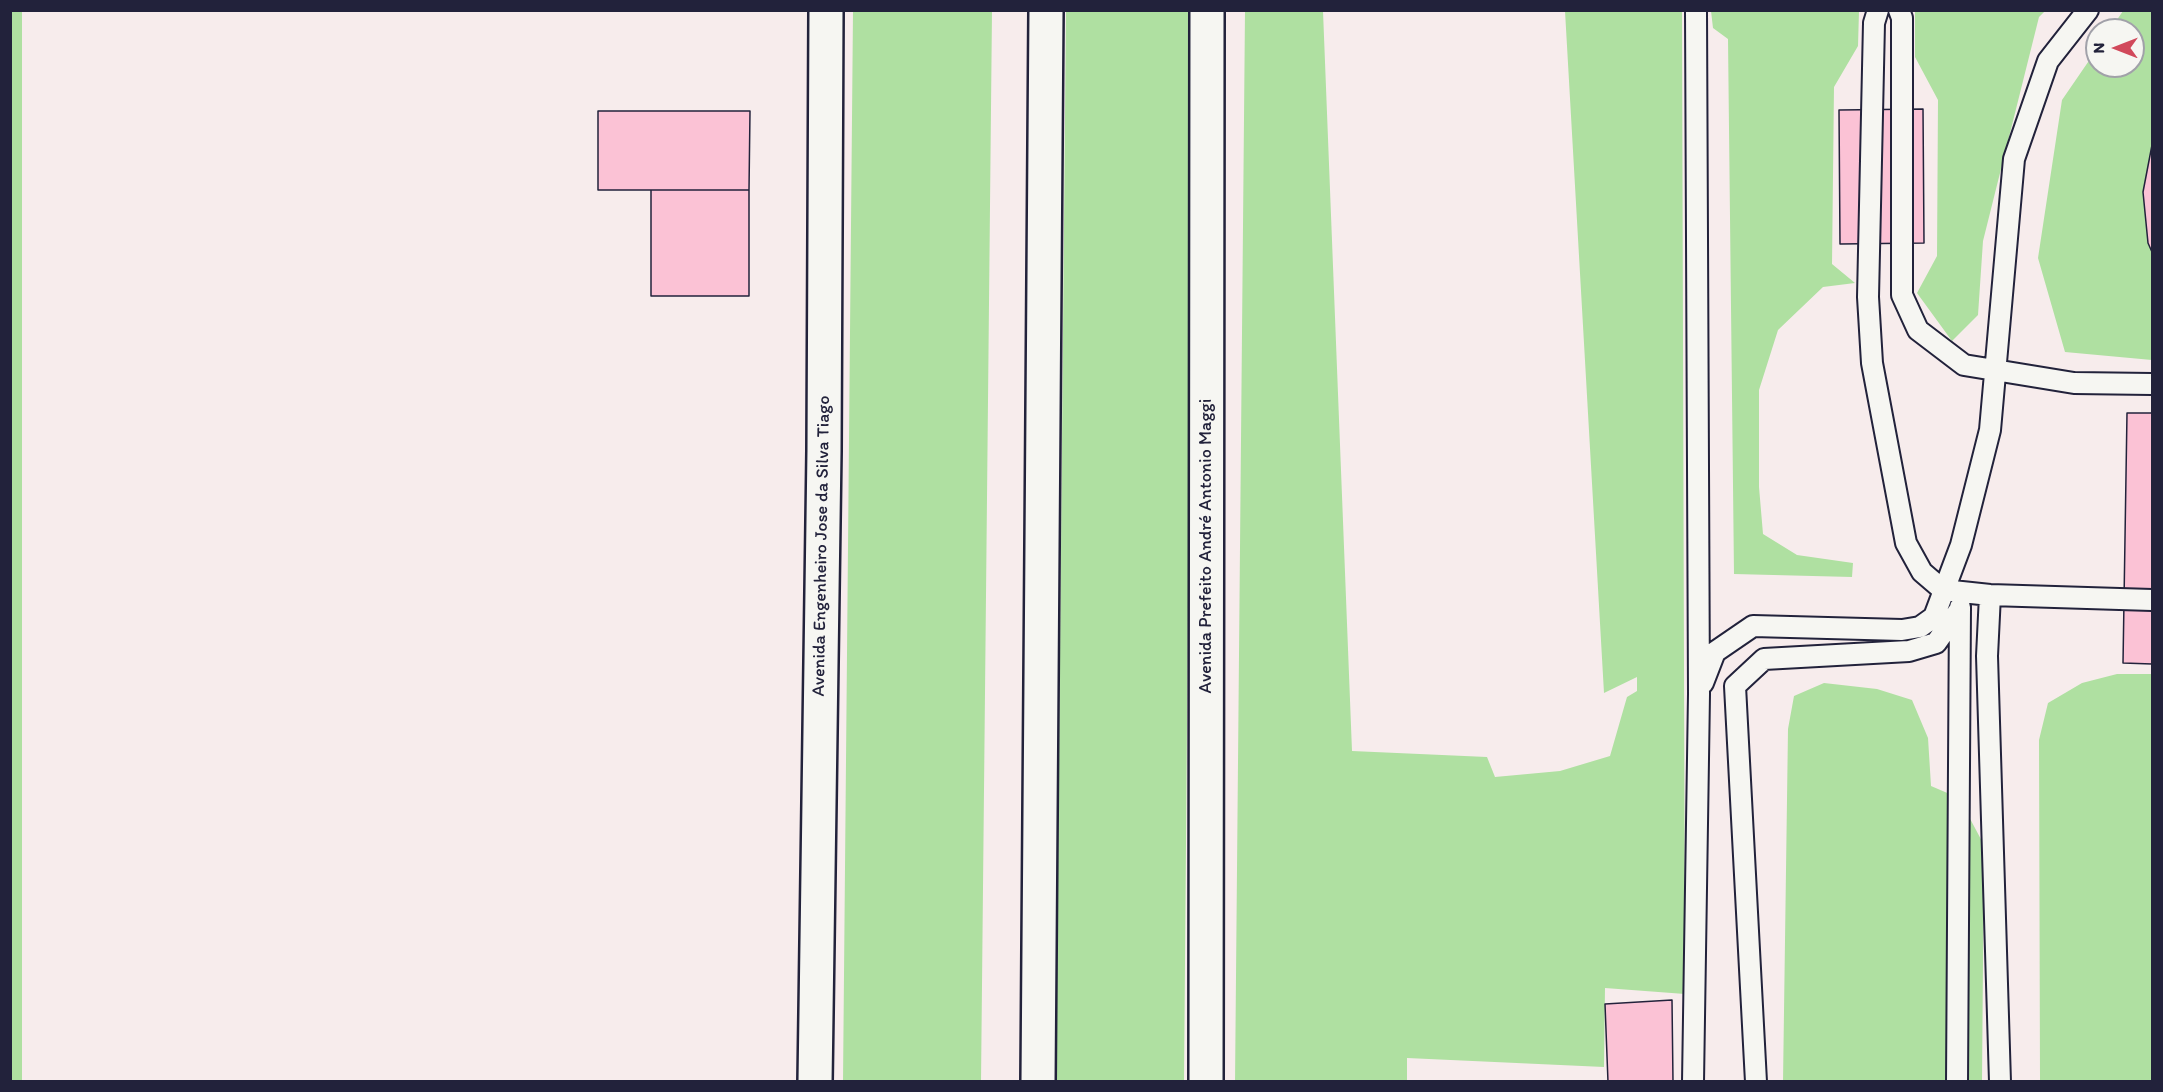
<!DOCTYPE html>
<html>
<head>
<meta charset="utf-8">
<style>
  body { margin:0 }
  #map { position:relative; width:2163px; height:1092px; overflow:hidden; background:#f7ecec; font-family:Itim,sans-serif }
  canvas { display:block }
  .frame { position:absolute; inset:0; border:12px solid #22223b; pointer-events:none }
  .north { position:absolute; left:2085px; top:18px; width:60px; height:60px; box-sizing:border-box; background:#f6f6f2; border:2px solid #a1a1a9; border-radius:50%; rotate:270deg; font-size:16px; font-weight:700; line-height:24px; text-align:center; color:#22223b }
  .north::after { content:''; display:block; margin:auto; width:21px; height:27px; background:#d1495b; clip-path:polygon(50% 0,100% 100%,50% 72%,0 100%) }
</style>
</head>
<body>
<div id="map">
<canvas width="2163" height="1092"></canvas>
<div class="frame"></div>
<div class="north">N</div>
</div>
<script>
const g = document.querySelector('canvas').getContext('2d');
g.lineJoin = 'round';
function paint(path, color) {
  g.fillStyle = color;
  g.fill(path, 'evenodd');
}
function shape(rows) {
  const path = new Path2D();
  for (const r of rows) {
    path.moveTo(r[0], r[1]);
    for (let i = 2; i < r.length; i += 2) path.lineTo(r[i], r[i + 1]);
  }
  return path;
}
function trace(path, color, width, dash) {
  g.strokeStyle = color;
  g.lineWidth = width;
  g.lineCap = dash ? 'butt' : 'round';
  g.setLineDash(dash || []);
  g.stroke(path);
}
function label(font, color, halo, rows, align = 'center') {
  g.font = font + ' Itim,sans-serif';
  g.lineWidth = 6;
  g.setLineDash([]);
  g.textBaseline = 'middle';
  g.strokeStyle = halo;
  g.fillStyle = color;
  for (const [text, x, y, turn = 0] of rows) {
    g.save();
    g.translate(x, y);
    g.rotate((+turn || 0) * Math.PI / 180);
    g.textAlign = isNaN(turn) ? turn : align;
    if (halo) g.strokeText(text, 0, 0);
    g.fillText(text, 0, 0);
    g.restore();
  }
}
const green = shape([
  [10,11,22,11,22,1082,10,1081],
  [853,11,992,11,981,1081,843,1081],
  [1066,11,1193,11,1184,1081,1056,1082],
  [1245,11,1323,11,1352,751,1487,757,1495,777,1560,771,1610,756,1627,697,1637,691,1637,677,1604,693,1565,11,1682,11,1685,994,1605,988,1604,1067,1407,1058,1407,1081,1235,1082],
  [1711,11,1859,11,1858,46,1834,87,1832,264,1855,283,1823,287,1778,330,1759,390,1759,487,1763,534,1797,555,1853,563,1852,577,1734,574,1728,39,1713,28],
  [1915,11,2045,11,2039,17,1983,241,1978,315,1952,341,1917,293,1937,256,1938,100,1915,57],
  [2123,11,2152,11,2152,145,2143,192,2148,242,2152,252,2152,360,2065,352,2038,258,2062,100,2097,49,2097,66,2133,66,2133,30,2110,30],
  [2117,674,2152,674,2152,1081,2040,1081,2039,740,2048,703,2082,683],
  [1824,683,1877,689,1912,700,1928,738,1931,786,1959,798,1984,845,1982,1081,1783,1082,1788,729,1794,696]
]);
const building = shape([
  [1923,109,1924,243,1840,244,1839,110,1923,109],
  [598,111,750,111,749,190,598,190,598,111],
  [2152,145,2152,252,2148,243,2143,192,2152,145],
  [651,190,749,190,749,296,651,296,651,190],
  [2127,413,2152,413,2152,664,2123,663,2127,413],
  [1672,1000,1673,1082,1608,1082,1605,1004,1672,1000]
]);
const lane = shape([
  [1878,10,1874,23,1868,297,1872,363,1906,543,1922,572,1943,590,1990,595,2152,600],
  [1899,10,1902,18,1902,295,1918,330,1964,365,2074,383,2152,384],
  [1990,595,1987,656,2000,1082],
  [1703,683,1715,652,1753,626,1902,630,1920,627,1934,617,1961,545,1990,430,2014,159,2048,61,2088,10],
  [1693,1082,1699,694,1696,10],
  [1756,1082,1735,686,1764,659,1909,651,1936,643,1960,609],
  [1957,1082,1960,607]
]);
const secondary = shape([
  [815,1082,824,451,826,10],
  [1206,1082,1207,10]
]);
const primary = shape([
  [1038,1082,1046,10]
]);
const streetNames = [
  ["Avenida Engenheiro Jose da Silva Tiago",822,546,-89],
  ["Avenida Prefeito André Antonio Maggi",1206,546,-90]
];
paint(green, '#afe0a1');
paint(building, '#fbc2d5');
trace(building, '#22223b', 1.5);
trace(lane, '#22223b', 24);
trace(secondary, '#22223b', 38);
trace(primary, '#22223b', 38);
trace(lane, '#f6f6f2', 20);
trace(secondary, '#f6f6f2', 33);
trace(primary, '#f6f6f2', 33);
label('18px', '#22223b', '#f6f6f2', streetNames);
</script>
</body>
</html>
